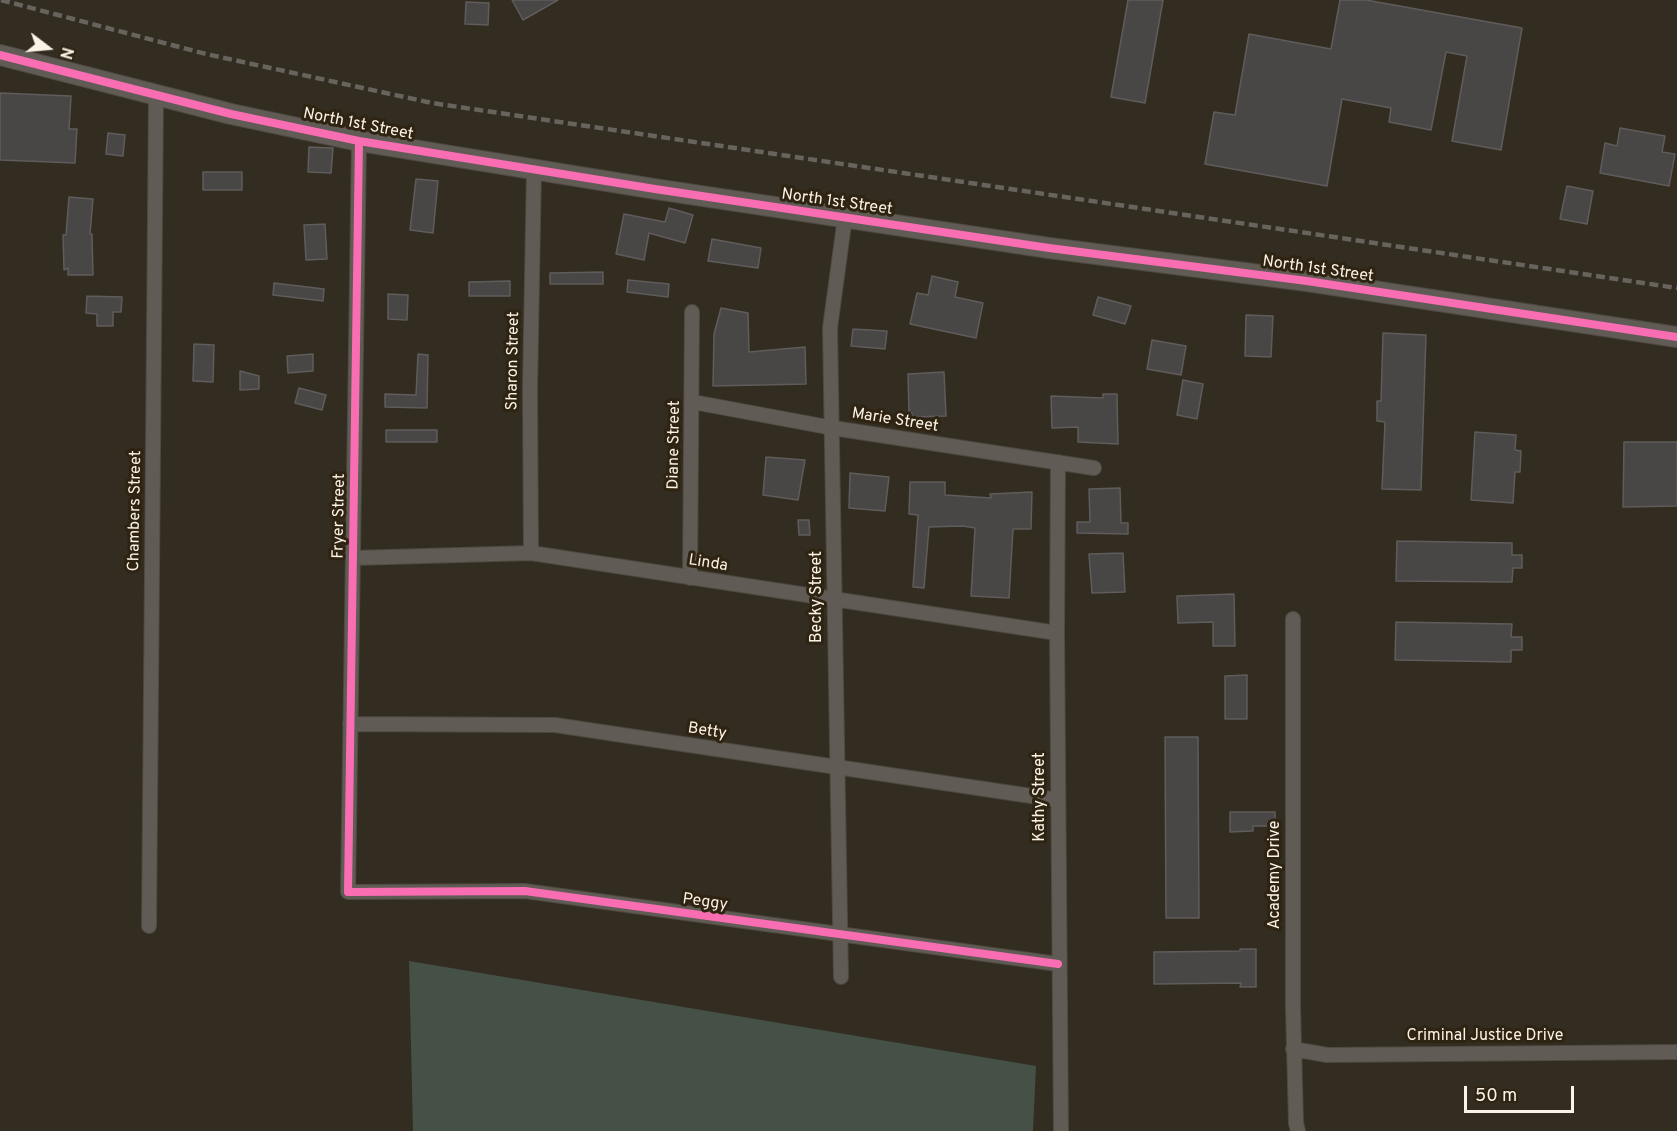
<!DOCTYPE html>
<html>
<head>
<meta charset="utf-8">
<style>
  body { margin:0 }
  #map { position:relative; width:1677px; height:1131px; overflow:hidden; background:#322c21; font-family:Overpass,sans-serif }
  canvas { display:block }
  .north { position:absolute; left:18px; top:18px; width:60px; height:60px; -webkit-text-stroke:4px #2f2311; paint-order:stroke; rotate:106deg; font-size:16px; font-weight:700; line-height:24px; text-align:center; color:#fbf3e7 }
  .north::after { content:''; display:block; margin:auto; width:21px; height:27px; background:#fbf3e7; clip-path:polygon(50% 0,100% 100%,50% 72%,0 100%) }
  .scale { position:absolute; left:1464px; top:1086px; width:110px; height:27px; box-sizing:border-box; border:3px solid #fbf3e7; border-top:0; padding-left:8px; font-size:18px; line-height:21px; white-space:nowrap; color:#fbf3e7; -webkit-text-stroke:4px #2f2311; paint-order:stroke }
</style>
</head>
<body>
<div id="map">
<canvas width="1677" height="1131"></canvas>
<div class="north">N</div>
<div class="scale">50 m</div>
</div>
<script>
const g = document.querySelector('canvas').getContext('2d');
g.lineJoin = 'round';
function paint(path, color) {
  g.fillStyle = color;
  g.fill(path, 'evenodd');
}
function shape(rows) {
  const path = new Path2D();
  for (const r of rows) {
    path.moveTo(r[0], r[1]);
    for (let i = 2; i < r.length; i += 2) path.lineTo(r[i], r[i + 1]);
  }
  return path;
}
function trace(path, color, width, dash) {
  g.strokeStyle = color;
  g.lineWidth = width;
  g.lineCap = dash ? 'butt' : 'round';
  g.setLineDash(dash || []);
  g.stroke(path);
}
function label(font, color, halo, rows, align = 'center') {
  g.font = font + ' Overpass,sans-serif';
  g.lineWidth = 6;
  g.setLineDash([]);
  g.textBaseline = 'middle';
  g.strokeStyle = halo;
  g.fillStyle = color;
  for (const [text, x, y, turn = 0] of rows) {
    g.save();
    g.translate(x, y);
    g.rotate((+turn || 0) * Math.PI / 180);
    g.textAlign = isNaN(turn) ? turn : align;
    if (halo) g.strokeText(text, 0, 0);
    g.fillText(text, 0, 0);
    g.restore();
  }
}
const green = shape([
  [409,961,1036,1066,1033,1131,413,1131]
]);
const building = shape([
  [512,0,558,0,523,20,512,0],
  [1128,0,1163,0,1145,103,1111,97,1128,0],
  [1340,0,1366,0,1522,28,1501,150,1452,141,1467,56,1446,52,1431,130,1389,122,1391,108,1342,99,1327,186,1205,164,1214,112,1235,115,1249,34,1331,49,1340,0],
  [466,2,489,3,488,25,465,24,466,2],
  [0,93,71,96,69,129,77,129,75,163,0,160,0,93],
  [1620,128,1665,136,1662,152,1675,154,1669,186,1600,173,1605,143,1617,146,1620,128],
  [108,133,125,135,123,156,106,154,108,133],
  [309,147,333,148,331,173,308,172,309,147],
  [203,172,242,172,242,190,203,190,203,172],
  [416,179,438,181,433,233,410,230,416,179],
  [1567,186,1593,191,1587,224,1560,219,1567,186],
  [69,197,93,199,90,234,92,234,93,275,68,275,68,268,64,270,63,235,66,235,69,197],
  [669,208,693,215,685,243,649,233,644,260,616,254,624,214,665,222,669,208],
  [325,224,327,259,306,260,304,225,325,224],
  [712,239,761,248,758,268,708,261,712,239],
  [603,272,603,284,550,284,550,273,603,272],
  [932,276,958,282,955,297,983,303,976,338,910,324,917,293,928,295,932,276],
  [628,280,669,284,668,297,627,292,628,280],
  [510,281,510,296,469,296,469,282,510,281],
  [274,283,324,289,323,301,273,295,274,283],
  [388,294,408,295,407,320,388,319,388,294],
  [87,296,122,297,121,312,113,312,113,326,97,326,97,314,86,313,87,296],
  [1098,297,1131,306,1125,324,1093,315,1098,297],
  [721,308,748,313,749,352,805,347,806,384,713,386,714,334,721,308],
  [1246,315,1273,316,1271,357,1245,356,1246,315],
  [853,329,887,331,885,349,851,346,853,329],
  [1383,333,1426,335,1421,490,1382,489,1385,422,1377,421,1377,401,1381,401,1383,333],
  [1152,340,1186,346,1181,375,1147,369,1152,340],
  [194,344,214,345,213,382,193,381,194,344],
  [313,354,313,371,288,373,287,356,313,354],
  [418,354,428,355,427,408,385,407,385,394,416,395,418,354],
  [240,371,259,376,259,389,240,390,240,371],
  [944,372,946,416,912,417,912,413,909,413,908,374,944,372],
  [1183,380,1203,384,1197,419,1177,415,1183,380],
  [299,388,326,395,322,410,295,403,299,388],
  [1103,394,1117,394,1118,444,1078,442,1078,427,1052,428,1051,396,1103,398,1103,394],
  [386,430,437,430,437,442,386,442,386,430],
  [1475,432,1516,435,1515,450,1521,451,1520,472,1515,472,1513,503,1471,500,1475,432],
  [1624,442,1677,442,1677,506,1623,507,1624,442],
  [766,457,805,460,798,500,763,495,766,457],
  [850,473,889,477,885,511,849,508,850,473],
  [910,482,945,482,945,495,991,498,990,494,1032,492,1031,529,1013,529,1009,598,971,596,975,528,963,526,929,527,924,588,913,587,918,515,909,514,910,482],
  [1120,488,1121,523,1128,523,1128,534,1077,533,1077,522,1090,522,1089,489,1120,488],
  [798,520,809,520,810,535,799,535,798,520],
  [1397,541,1512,543,1512,555,1522,555,1522,568,1513,568,1512,582,1396,581,1397,541],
  [1123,553,1125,592,1092,593,1089,554,1123,553],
  [1234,594,1235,646,1213,646,1213,622,1178,623,1177,596,1234,594],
  [1396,622,1512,624,1511,637,1522,637,1522,650,1511,650,1511,662,1395,660,1396,622],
  [1247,675,1247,719,1225,719,1225,676,1247,675],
  [1165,737,1198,737,1199,918,1166,918,1165,737],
  [1230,812,1275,812,1275,826,1253,826,1253,831,1230,832,1230,812],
  [1240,949,1256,949,1256,987,1240,987,1241,983,1154,984,1154,952,1240,951,1240,949]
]);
const street = shape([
  [359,141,348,892,525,891,1058,964],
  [693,402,833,428,1094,468],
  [1058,462,1057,633,1061,1131],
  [531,553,530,389,534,169],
  [353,558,531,553,1057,633],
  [690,578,692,312],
  [1293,619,1293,1007,1296,1123,1298,1131],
  [350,724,555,725,1058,800],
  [149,926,156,96],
  [841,977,830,328,845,217],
  [1293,1049,1327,1055,1677,1052]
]);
const secondary = shape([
  [0,55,231,114,359,141,655,189,1049,248,1307,281,1677,337]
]);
const rail = shape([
  [1,0,206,54,432,103,1677,288]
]);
const cycleway = shape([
  [0,55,231,114,359,141,655,189,1049,248,1307,281,1677,337],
  [359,141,348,892,525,891,1058,964]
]);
const streetNames = [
  ["North 1st Street",358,125,11],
  ["North 1st Street",837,203,8],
  ["North 1st Street",1318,270,8],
  ["Sharon Street",514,361,-89],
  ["Marie Street",895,421,9],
  ["Diane Street",675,445,-89],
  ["Chambers Street",136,511,-89],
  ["Fryer Street",340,516,-89],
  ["Linda",708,564,9],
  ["Becky Street",818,597,-90],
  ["Betty",707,732,9],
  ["Kathy Street",1041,797,-90],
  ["Academy Drive",1276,875,-90],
  ["Peggy",705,903,8],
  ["Criminal Justice Drive",1485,1037]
];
paint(green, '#455146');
paint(building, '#494746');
trace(building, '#5f5c5b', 1.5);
trace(street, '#4e4940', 16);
trace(secondary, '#4e4940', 22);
trace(street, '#605b54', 14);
trace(secondary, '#605b54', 20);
trace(rail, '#68645d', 4.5, [9, 4.5]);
trace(cycleway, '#f96db3', 8);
label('16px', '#fbf3e7', '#2f2311', streetNames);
</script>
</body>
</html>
